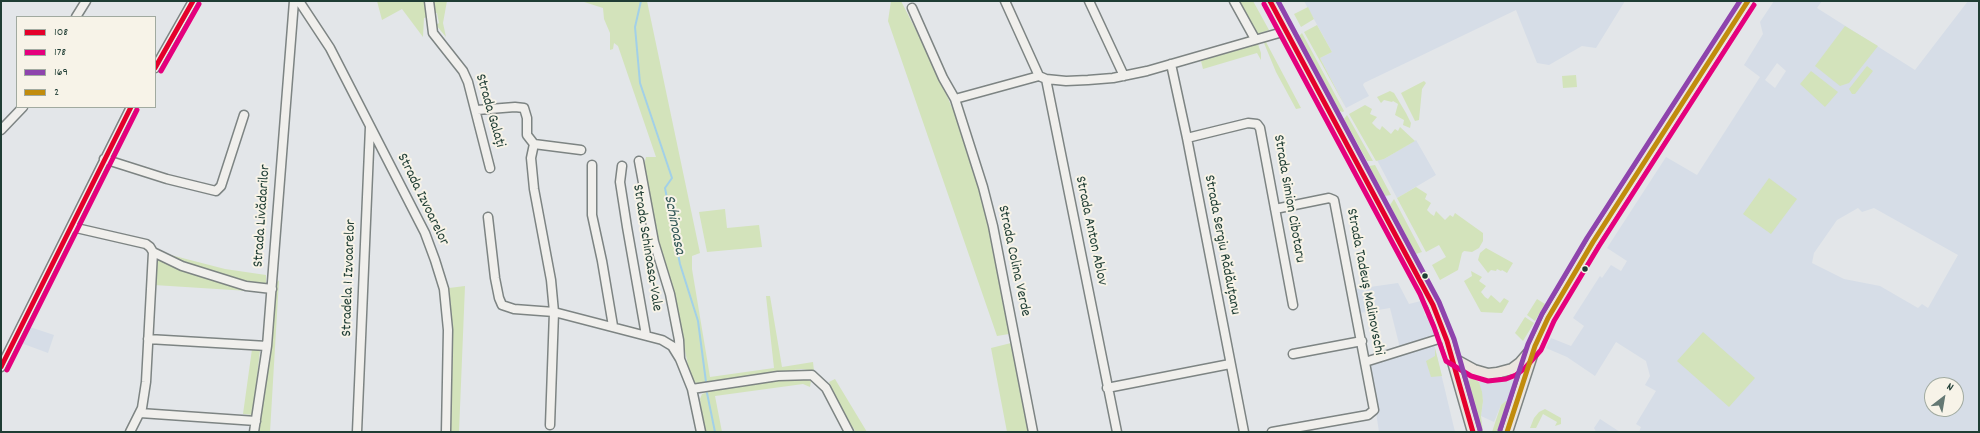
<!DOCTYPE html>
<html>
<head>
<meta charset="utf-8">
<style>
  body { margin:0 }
  #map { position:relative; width:1980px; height:433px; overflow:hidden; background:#e3e6e9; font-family:Dekko,sans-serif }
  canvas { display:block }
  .frame { position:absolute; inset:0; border:2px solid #1f3d34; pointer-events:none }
  .legend { position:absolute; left:16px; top:16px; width:140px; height:92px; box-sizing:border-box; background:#f7f3e8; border:1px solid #a1aaa0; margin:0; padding:5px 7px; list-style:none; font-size:12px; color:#1f3d34 }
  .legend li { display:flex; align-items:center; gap:8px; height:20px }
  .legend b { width:20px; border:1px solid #a1aaa0 }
  .north { position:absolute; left:1924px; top:377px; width:40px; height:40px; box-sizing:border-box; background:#f7f3e8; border:1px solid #a1aaa0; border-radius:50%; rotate:31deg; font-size:11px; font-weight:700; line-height:16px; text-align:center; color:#1f3d34 }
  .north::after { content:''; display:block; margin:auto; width:14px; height:18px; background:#647873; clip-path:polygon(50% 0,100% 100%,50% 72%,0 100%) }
</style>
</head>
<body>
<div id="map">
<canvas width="1980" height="433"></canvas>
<div class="frame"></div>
<ul class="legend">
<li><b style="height:5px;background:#e4002b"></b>108</li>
<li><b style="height:5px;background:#e5007d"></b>178</li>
<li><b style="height:5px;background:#8e44ad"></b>169</li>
<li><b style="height:5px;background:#c18c0d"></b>2</li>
</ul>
<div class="north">N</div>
</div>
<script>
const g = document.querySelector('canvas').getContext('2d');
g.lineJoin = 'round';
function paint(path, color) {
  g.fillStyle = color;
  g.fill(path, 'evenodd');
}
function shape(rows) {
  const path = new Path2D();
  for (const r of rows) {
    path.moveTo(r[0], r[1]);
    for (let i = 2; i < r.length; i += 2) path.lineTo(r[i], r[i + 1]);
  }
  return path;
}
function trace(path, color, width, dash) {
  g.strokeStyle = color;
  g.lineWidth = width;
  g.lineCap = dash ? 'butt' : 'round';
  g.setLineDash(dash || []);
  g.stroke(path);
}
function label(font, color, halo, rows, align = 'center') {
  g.font = font + ' Dekko,sans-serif';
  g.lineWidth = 4;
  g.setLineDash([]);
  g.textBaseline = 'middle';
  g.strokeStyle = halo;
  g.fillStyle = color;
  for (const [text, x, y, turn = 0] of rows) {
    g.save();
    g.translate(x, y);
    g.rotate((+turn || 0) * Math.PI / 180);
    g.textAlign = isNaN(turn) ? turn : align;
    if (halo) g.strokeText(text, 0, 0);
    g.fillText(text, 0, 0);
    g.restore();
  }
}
const built = shape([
  [1304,1,1625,1,1596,48,1582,46,1549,65,1537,63,1516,10,1364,83,1363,85,1369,96,1346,108,1320,58,1332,52],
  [1774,1,1822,1,1817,8,1915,70,1968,1,1979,1,1979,432,1639,432,1641,427,1636,424,1656,391,1645,385,1650,376,1646,361,1616,342,1595,376,1567,357,1546,348,1551,338,1571,346,1584,326,1573,318,1600,276,1602,278,1611,265,1621,271,1627,261,1607,248,1666,157,1697,175,1760,77,1744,65,1763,34,1760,22],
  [1777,63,1786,71,1775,88,1765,80],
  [1858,208,1862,212,1874,208,1958,255,1928,308,1922,304,1918,308,1880,286,1844,279,1812,263,1814,253,1837,220],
  [1932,385,1956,385,1956,409,1932,409],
  [1416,140,1436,175,1397,198,1377,160,1384,159],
  [1398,283,1409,304,1421,301,1425,316,1429,316,1435,333,1433,336,1424,341,1400,348,1390,308,1360,313,1356,289],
  [30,327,54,335,48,353,21,343],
  [1434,344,1455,432,1379,432,1369,366],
  [1511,378,1517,384,1510,401,1501,405,1494,422,1481,416,1483,401,1479,382,1494,382],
  [1600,419,1620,432,1596,432,1594,428]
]);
const green = shape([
  [377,1,426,1,428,17,424,18,423,37,402,9,382,20],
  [432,1,447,1,443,23,446,37,436,25,439,23,437,13,433,13],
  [581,1,647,1,700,253,692,256,692,269,710,377,774,368,766,296,770,296,782,367,813,362,814,371,801,369,698,384,691,380,678,317,658,244,644,166,646,157,656,157,618,46,614,43,613,49,610,50,610,33,604,19,603,8],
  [891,1,901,1,937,71,952,108,955,109,987,216,1009,334,997,336,888,21],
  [1238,1,1253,1,1269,30,1255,35],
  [1308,7,1314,19,1301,27,1294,14],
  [1317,25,1332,52,1320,58,1346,108,1304,32],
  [1845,26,1878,46,1849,83,1840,86,1815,66],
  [1302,33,1344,111,1343,112,1339,111,1299,36],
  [1266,42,1301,108,1296,109,1276,72,1264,43],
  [1258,44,1261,53,1261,60,1257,53,1203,69,1201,61],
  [1867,66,1873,71,1855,94,1852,94,1849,89],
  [1811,71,1838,92,1825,107,1800,84],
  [1576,75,1577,87,1563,88,1562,76],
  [1424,81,1426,83,1422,89,1419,120,1415,121,1401,93],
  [1390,91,1394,93,1406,113,1411,123,1410,128,1403,125,1404,120,1395,115,1398,104,1393,101,1392,102,1384,100,1381,103,1377,97],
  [1365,105,1372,109,1370,114,1377,117,1372,123,1377,128,1380,130,1382,126,1391,134,1395,129,1398,131,1400,127,1415,141,1384,159,1376,161,1349,114],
  [1347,115,1373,161,1367,161,1344,119],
  [1375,165,1391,195,1385,196,1369,166],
  [1769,178,1797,199,1771,234,1743,214],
  [1416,187,1427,194,1425,199,1431,203,1427,210,1431,214,1434,216,1436,211,1445,220,1450,215,1453,217,1455,213,1483,233,1483,241,1479,248,1472,252,1464,251,1462,253,1458,270,1440,280,1432,265,1446,257,1439,245,1426,252,1397,198],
  [1394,199,1422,252,1416,254,1390,205],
  [725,209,727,228,759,225,762,247,707,252,699,212],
  [1486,248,1513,263,1507,273,1502,270,1501,271,1497,269,1496,271,1491,270,1488,273,1478,260,1480,253],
  [159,252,225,269,266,275,266,284,261,285,241,280,177,260],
  [159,258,264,292,154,285,156,264],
  [1471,271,1482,277,1479,281,1486,286,1481,292,1485,297,1488,299,1491,295,1500,303,1504,298,1509,301,1502,313,1481,312,1464,281,1472,276],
  [279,280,270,432,258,432,270,358,275,285],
  [465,286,459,432,450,432,453,331,449,288],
  [1537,299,1545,304,1535,321,1527,315],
  [1525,317,1534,323,1523,341,1515,333],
  [1703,332,1755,378,1729,407,1677,361],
  [1011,343,1029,432,1007,432,991,348],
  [1435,348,1442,376,1431,377,1426,361,1435,356],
  [252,349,260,350,253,415,243,414],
  [1472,378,1479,382,1482,392,1483,401,1481,416,1483,432,1480,432,1466,383],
  [803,379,811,381,810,387,803,384,715,396,722,432,705,432,700,399,702,394,714,390,785,380],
  [835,379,867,432,856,432,847,419,829,382],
  [1506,401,1510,403,1500,432,1492,432,1501,405],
  [1545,409,1561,418,1561,424,1555,426,1557,422,1543,414,1536,428,1530,428,1534,418,1539,412]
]);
const stream = shape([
  [641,1,635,27,640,83,672,178,665,188,680,264,698,321,706,382],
  [707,393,715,432]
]);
const minor = shape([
  [299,1,330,48,425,233,435,260,444,289,448,330,446,432],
  [429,1,433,33,463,71,468,82,490,168],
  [1005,1,1039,76],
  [1089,1,1124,76],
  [1234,1,1255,39],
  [912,8,943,78,955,99,983,187,993,226,1033,432],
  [76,17,86,1],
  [1171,64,1187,138,1244,432],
  [155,68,193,1],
  [1046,79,1117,432],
  [955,99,1039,76,1046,79,1066,81,1088,80,1113,78,1147,71,1286,31],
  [477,110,515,107,524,108,527,118,527,135,534,144,581,150],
  [1,130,23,107],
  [1187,138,1248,123,1257,124,1260,128,1293,305],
  [534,144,531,158,534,189,551,280,554,312,550,425],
  [104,159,167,179,216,191,221,186,244,115],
  [639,161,654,242,670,294,679,340,680,359],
  [592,165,592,215,602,261,613,326],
  [622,166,620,182,627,227,646,335],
  [488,217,495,278,499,298,502,305,514,309,554,312,662,340,672,346,680,359,692,389,701,432],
  [72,227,146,244,150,247,153,252],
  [153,252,182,266,246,286,272,289],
  [148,339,267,346],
  [1293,354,1362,341],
  [1365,362,1445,337],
  [1,367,131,107],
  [1107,388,1230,364],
  [692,389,778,376,812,375,826,388,849,432],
  [140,413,256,421],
  [130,432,142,408,146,382,153,252],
  [254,432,267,346,294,1],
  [357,432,370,127],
  [1272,432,1368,415,1374,410,1334,200,1329,198,1275,209]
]);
const major = shape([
  [1270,1,1433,305,1447,341,1473,432],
  [1452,358,1474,370,1488,374,1497,373,1512,369,1520,363,1532,349],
  [1507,432,1535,346,1548,318,1593,242,1748,1]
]);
const bus1 = shape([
  [1270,1,1433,305,1447,341,1473,432],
  [155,68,193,1],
  [1,367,131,107]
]);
const bus2 = shape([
  [1264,4,1420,294,1434,327,1446,361,1471,376,1488,381,1506,379,1516,375,1525,368,1541,350,1554,321,1599,246,1754,5],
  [161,71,199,4],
  [7,370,137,110]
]);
const bus3 = shape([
  [1278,1,1439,302,1454,339,1480,430],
  [1500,430,1528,344,1542,314,1587,238,1740,1]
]);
const bus4 = shape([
  [1507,432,1535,346,1548,318,1593,242,1748,1]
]);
const markers = [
  [1585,269,3.5,"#1f3d34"],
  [1425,276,3.5,"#1f3d34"]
];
const streetNames = [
  ["Strada Galați",489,111,74],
  ["Strada Simion Cibotaru",1288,199,80],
  ["Strada Izvoarelor",422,200,64],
  ["Strada Livădarilor",263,216,-86],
  ["Strada Anton Ablov",1090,231,78],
  ["Strada Sergiu Rădăuțanu",1221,245,79],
  ["Strada Schinoasa-Vale",646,248,81],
  ["Strada Colina Verde",1013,261,78],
  ["Stradela 1 Izvoarelor",350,278,-88],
  ["Strada Tadeuș Malinovschi",1364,282,79]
];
const waterNames = [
  ["Schinoasa",673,225,79]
];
paint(built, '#d6dde7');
paint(green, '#d3e3bb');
trace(stream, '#a2d0e8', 2);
trace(minor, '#7d8483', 11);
trace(major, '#7d8483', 13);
trace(minor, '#f0efec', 8);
trace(major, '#ebe6df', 10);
trace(bus1, '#e4002b', 5);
trace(bus2, '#e5007d', 5);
trace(bus3, '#8e44ad', 5);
trace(bus4, '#c18c0d', 5);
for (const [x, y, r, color] of markers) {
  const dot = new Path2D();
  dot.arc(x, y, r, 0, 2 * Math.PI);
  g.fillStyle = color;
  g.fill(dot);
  trace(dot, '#f7f3e8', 1.5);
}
label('15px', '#1f3d34', '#f7f3e8', streetNames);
label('italic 16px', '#345958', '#f7f3e8', waterNames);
</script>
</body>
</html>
